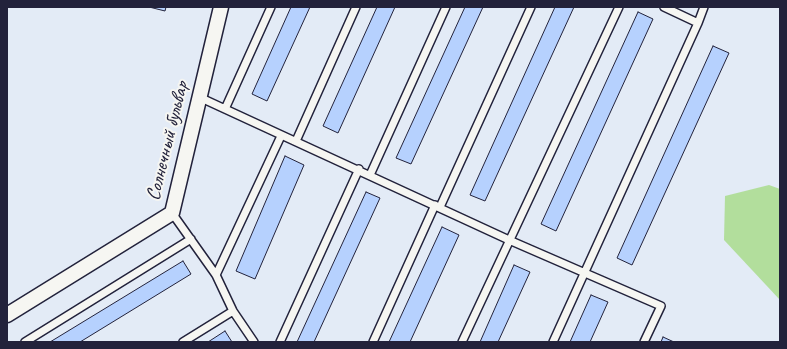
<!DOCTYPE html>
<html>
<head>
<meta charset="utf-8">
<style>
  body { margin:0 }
  #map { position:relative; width:787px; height:349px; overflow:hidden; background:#e3ebf6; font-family:Caveat,sans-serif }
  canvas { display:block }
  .frame { position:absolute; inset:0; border:8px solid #22223b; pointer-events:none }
</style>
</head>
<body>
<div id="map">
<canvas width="787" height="349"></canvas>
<div class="frame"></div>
</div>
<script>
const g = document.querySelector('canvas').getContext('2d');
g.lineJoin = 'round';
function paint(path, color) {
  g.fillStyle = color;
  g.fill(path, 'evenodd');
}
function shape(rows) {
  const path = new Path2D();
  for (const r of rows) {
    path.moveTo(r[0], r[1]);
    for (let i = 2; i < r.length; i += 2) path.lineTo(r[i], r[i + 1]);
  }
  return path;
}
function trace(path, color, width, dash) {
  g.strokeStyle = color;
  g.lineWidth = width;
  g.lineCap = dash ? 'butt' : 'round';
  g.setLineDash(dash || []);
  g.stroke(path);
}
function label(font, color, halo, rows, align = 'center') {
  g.font = font + ' Caveat,sans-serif';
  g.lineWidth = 4;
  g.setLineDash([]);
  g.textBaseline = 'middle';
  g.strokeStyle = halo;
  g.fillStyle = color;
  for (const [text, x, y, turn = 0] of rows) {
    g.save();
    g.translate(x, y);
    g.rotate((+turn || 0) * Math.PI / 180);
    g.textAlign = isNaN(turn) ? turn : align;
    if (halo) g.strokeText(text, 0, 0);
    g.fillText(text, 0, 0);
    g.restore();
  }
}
const green = shape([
  [769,185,780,189,780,300,724,240,725,196]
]);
const building = shape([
  [149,7,166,7,165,11,149,7],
  [291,7,310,7,267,101,252,94,291,7],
  [377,7,395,7,338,133,323,126,377,7],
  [465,7,483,7,411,164,396,158,465,7],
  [555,7,574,7,485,201,470,195,555,7],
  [638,12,653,19,556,231,541,224,638,12],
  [713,46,729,53,632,265,617,258,713,46],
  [285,156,304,165,255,279,236,271,285,156],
  [366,192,380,198,314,342,297,342,366,192],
  [442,227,459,235,410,342,389,342,442,227],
  [183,261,191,274,80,342,50,342,183,261],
  [514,265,530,272,498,342,480,342,514,265],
  [591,295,608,302,590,342,570,342,591,295],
  [225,331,232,342,208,342,225,331],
  [663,337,674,342,661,342,663,337]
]);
const lane = shape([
  [664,7,698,23,704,7],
  [199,97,509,240,661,306,644,342],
  [225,109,271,7],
  [296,141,356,7],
  [370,175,446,7],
  [440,207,531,7],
  [172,213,216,275,233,311,254,342],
  [216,275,281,136],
  [25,342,191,239],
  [183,342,233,311],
  [280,342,359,169],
  [373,342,435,205],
  [462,342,619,7],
  [553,342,698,23]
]);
const street = shape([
  [7,315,172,213,221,7]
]);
const streetNames = [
  ["Солнечный бульвар",168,141,-76]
];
paint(green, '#b2de9c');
paint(building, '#b6d1fe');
trace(building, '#22223b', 1);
trace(lane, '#22223b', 10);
trace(street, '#22223b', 17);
trace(lane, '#f6f6f2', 7);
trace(street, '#f6f6f2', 14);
label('20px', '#22223b', '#f6f6f2', streetNames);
</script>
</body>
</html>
